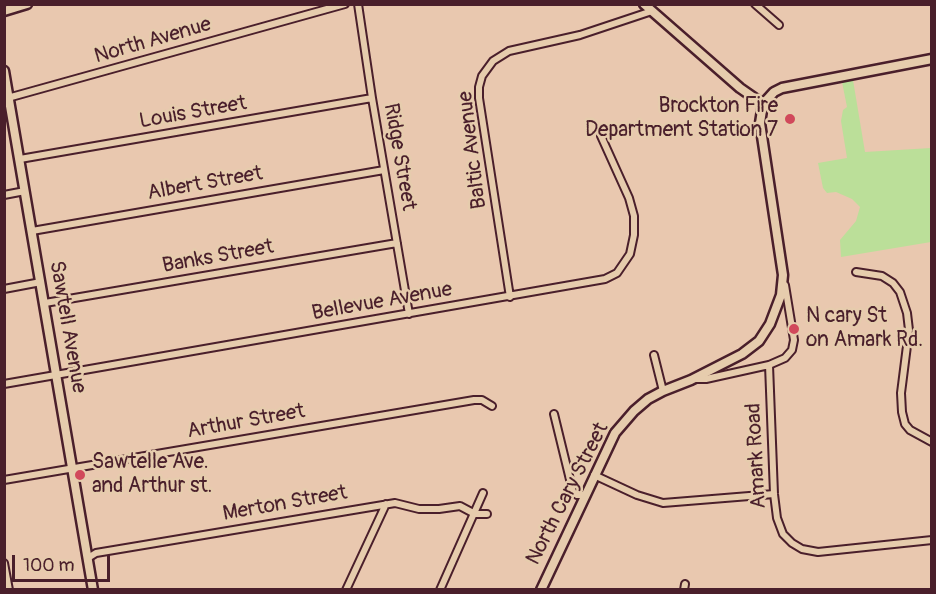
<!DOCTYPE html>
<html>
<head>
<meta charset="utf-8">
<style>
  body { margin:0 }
  #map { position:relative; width:936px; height:594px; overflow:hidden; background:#e9c8af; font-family:Pangolin,sans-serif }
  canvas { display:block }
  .frame { position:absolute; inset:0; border:6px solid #4a1f2b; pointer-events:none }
  .scale { position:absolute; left:12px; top:555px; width:98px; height:27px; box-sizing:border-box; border:3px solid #4a1f2b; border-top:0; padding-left:8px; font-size:18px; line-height:21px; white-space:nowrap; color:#4a1f2b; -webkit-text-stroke:4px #e6ccad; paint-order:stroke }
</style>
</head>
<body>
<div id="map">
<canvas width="936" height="594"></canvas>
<div class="frame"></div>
<div class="scale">100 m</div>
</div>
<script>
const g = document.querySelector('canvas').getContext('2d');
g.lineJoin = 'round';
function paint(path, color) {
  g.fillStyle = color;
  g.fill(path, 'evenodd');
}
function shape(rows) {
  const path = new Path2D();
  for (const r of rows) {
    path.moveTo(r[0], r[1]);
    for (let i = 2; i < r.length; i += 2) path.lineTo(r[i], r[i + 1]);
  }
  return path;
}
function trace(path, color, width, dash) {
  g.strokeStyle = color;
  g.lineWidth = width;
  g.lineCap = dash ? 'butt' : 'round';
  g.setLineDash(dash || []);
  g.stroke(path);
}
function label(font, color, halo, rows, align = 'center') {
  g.font = font + ' Pangolin,sans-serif';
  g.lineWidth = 5;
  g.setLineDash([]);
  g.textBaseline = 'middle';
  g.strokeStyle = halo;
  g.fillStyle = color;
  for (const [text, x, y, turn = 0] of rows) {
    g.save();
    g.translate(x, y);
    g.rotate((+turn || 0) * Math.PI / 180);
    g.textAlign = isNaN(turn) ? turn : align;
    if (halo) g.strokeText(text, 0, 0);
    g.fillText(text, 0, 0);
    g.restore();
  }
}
const green = shape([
  [853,80,865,152,931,148,931,242,841,257,840,240,856,221,860,207,852,199,836,192,827,193,823,188,818,163,847,158,841,121,843,110,847,107,842,82]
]);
const street = shape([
  [358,4,372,98,409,314],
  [755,4,779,25],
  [4,99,345,4],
  [20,159,372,98],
  [4,195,25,191],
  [32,231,384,170],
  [856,272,882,276,893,283,900,292,907,313,909,330,901,393,902,412,905,424,910,430,932,442],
  [4,289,41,282],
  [510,297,479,98,479,87,482,76,493,61,509,51,580,35,652,11],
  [45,303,397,243],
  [654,355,663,391],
  [769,365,774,494,777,518,783,534,792,543,802,549,818,552,932,540],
  [695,379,706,379,769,365,785,358,792,350,794,340,785,285],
  [4,384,605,279,617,273,630,254,634,235,634,216,629,198,601,136],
  [554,414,573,492,577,495,585,495],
  [594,475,637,495,663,503,774,494],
  [4,480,474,400,482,400,492,406],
  [88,558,96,553,395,503,419,509,439,509,460,506,475,514,487,514],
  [4,563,9,590],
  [346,590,386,504],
  [440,590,483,493],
  [684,590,685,584]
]);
const secondary = shape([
  [644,4,740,88,763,104],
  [4,11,27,4],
  [4,71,93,590],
  [541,590,615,433,634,411,648,399,663,391,691,380,742,354,759,341,770,324,781,295,783,275,760,123,763,104,774,92,782,88,932,59]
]);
const markers = [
  [790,119,6,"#d1495b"],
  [794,329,6,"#d1495b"],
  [80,475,6,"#d1495b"]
];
const streetNames = [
  ["North Avenue",153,41,-16],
  ["Louis Street",193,113,-10],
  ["Baltic Avenue",473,150,-97],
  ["Ridge Street",399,157,80],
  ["Albert Street",205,184,-10],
  ["Banks Street",218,257,-10],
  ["Bellevue Avenue",382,302,-10],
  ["Sawtell Avenue",67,327,80],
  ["Arthur Street",246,422,-10],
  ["Amark Road",757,456,-93],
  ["North Cary Street",568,494,-63],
  ["Merton Street",285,504,-10]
];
const poiNames = [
  ["Brockton Fire",778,107,"right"],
  ["Department Station 7",778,131,"right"],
  ["N cary St",806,317],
  ["on Amark Rd.",806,341],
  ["Sawtelle Ave.",92,463],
  ["and Arthur st.",92,487]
];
paint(green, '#bbdf99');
trace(street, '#4a1f2b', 10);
trace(secondary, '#4a1f2b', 13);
trace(street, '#e6ccad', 6);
trace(secondary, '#e6ccad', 8);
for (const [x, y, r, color] of markers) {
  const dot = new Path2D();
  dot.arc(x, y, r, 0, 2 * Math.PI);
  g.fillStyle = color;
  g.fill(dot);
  trace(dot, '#e6ccad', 2);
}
label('21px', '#4a1f2b', '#e6ccad', streetNames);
label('21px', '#4a1f2b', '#e6ccad', poiNames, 'left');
</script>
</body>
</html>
